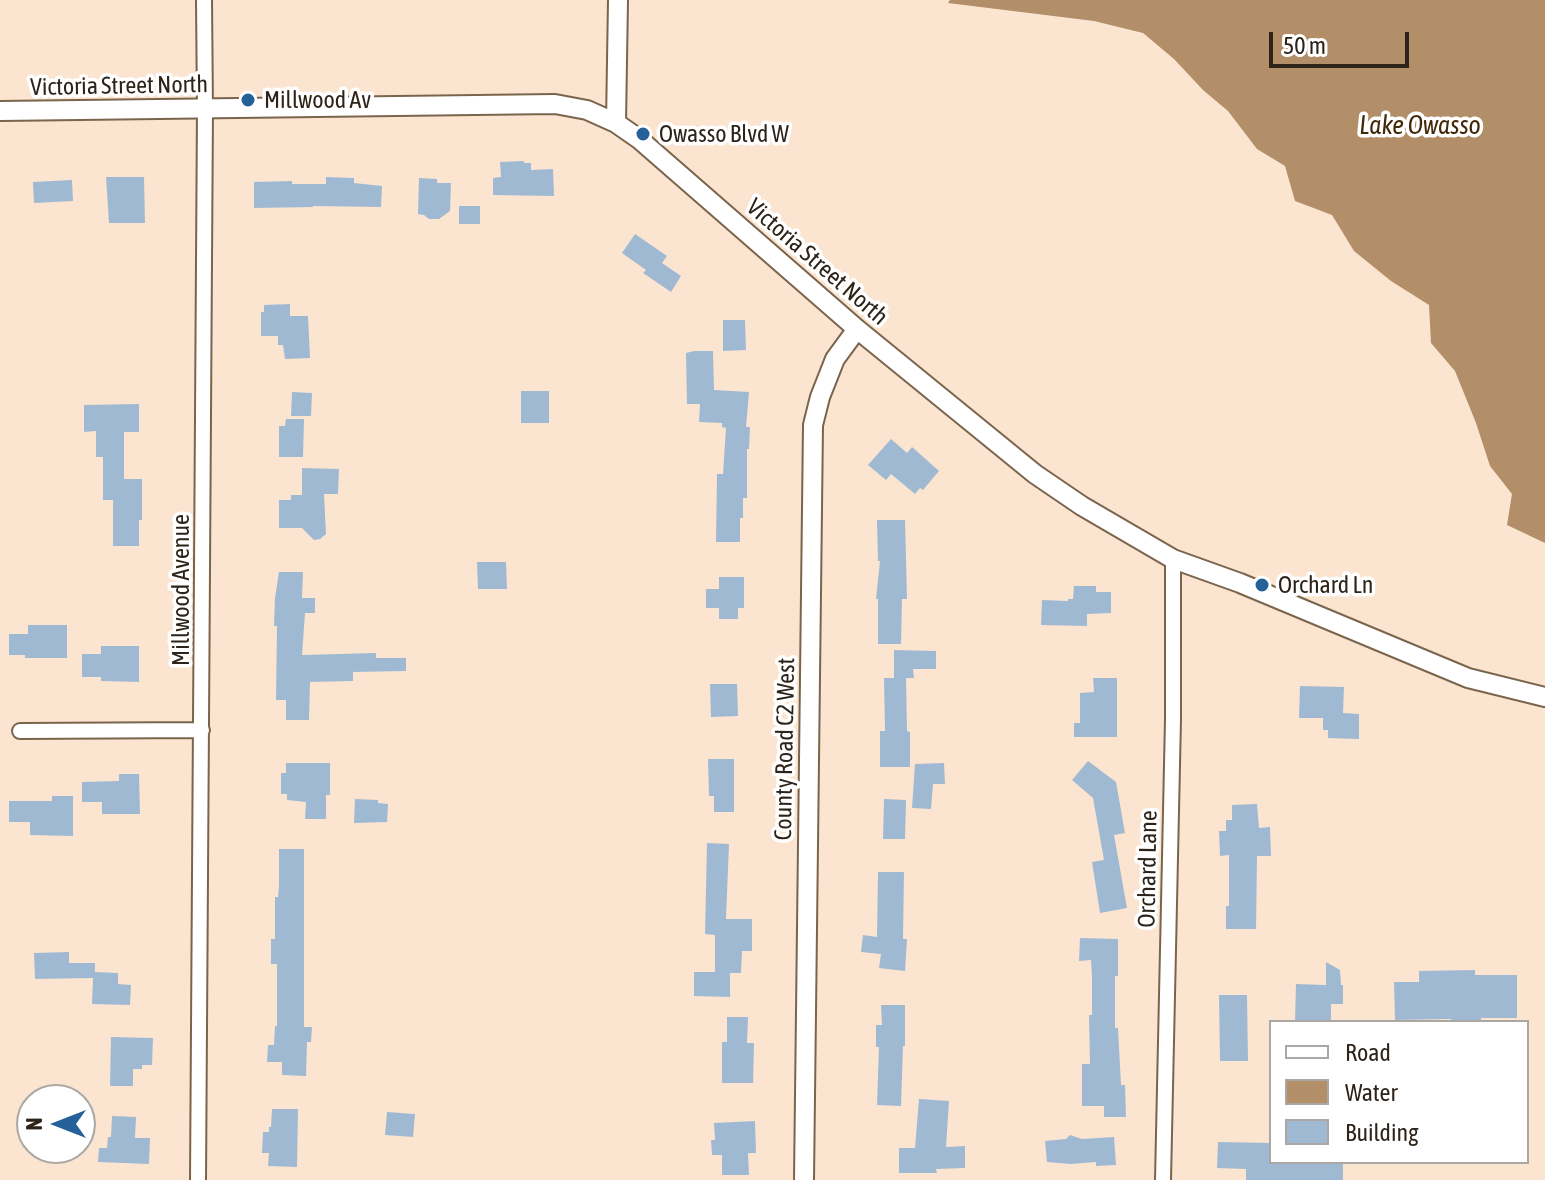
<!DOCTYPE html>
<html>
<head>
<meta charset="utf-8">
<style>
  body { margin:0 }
  #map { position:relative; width:1545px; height:1180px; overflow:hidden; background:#fbe5d0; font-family:"Asap Condensed",sans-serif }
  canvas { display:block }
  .legend { position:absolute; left:1269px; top:1020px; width:260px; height:144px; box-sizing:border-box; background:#fff; border:2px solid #aba7a3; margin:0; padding:10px 14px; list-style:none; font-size:24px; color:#2d2319 }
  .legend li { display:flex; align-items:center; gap:16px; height:40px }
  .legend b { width:40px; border:2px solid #aba7a3 }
  .north { position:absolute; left:16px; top:1084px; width:80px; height:80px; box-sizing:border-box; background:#fff; border:2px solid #aba7a3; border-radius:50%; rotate:270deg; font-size:22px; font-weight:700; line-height:32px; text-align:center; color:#2d2319 }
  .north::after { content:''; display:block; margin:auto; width:28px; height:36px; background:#256098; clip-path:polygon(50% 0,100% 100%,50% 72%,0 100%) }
  .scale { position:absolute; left:1269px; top:32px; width:140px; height:36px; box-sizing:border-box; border:4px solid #2d2319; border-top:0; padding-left:10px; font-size:24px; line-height:28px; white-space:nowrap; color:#2d2319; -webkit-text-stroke:6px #fff; paint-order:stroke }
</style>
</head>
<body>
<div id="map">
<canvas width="1545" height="1180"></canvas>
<ul class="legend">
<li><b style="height:10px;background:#fff"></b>Road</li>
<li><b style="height:22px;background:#b28e69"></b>Water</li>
<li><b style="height:22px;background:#a0b9d3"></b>Building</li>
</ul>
<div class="north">N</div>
<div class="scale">50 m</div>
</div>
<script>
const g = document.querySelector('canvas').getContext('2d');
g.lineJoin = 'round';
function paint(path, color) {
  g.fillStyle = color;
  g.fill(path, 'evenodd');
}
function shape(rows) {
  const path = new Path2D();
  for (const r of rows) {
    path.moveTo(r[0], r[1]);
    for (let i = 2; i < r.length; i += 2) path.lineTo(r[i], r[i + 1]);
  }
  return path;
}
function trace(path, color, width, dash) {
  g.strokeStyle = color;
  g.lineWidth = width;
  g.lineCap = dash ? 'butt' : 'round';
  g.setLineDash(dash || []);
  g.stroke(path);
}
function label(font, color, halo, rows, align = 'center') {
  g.font = font + ' "Asap Condensed",sans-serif';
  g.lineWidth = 7;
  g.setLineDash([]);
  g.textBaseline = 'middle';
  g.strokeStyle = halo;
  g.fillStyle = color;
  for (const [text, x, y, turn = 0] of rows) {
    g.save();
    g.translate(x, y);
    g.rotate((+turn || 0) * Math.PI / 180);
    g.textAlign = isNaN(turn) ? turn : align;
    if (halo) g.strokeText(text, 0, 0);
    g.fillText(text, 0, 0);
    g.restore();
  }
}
const water = shape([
  [950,0,1545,0,1545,543,1507,525,1512,494,1490,466,1476,423,1455,371,1431,343,1429,305,1391,281,1354,251,1332,215,1295,201,1285,166,1257,149,1228,111,1203,90,1174,59,1143,33,1094,21,948,3]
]);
const building = shape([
  [524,161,524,163,531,163,531,170,553,169,554,196,493,195,493,178,501,177,500,162],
  [106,177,144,177,145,223,109,223],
  [326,177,354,178,354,183,382,186,381,207,313,206,313,207,254,208,254,182,292,181,292,184,326,184],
  [419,178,437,179,437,183,451,183,450,211,439,219,429,219,424,215,418,214],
  [72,180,73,201,34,203,33,182],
  [459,206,480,206,480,224,459,224],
  [635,234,667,256,662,263,681,276,671,292,643,273,646,270,622,253],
  [290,304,290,316,308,316,310,358,285,359,283,345,278,345,278,336,261,336,261,312,264,312,264,305],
  [723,320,745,320,746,350,723,351],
  [694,351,713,351,714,390,749,392,746,427,750,427,749,449,747,449,747,498,743,498,743,518,740,518,740,542,716,542,717,474,723,474,726,428,722,427,722,423,699,422,700,404,687,404,686,353],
  [521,391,549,391,549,423,521,423],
  [292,392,312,393,311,416,291,416],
  [139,404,139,432,124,432,124,479,142,479,142,520,139,520,139,546,113,546,113,500,103,500,103,457,96,457,96,431,84,432,84,405],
  [286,419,304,419,303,457,279,457,279,426,285,426],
  [891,439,907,453,912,447,939,471,923,490,920,488,915,494,891,474,886,480,868,465],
  [302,468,339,469,338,494,324,494,326,534,320,539,314,540,302,528,279,528,279,500,291,500,291,495,302,495],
  [877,520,905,520,907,599,902,599,901,644,878,644,878,599,876,599,880,561,878,561],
  [477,562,506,562,507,589,478,589],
  [279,572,303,572,302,598,315,598,315,613,305,613,302,655,376,653,376,658,406,658,406,671,353,672,353,681,310,682,309,720,286,720,286,700,276,700,277,626,274,626,275,598],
  [719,577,744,577,744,608,738,608,738,619,719,619,719,608,706,608,706,589,719,589],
  [1074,586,1096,586,1096,592,1111,592,1111,613,1087,614,1087,626,1041,625,1042,600,1068,601,1068,599,1073,599],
  [28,625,67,625,67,658,25,658,25,655,9,655,9,634,28,634],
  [101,646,139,646,139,682,101,681,101,677,82,677,82,654,101,654],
  [894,650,936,651,936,669,913,669,914,678,906,678,907,731,910,732,910,767,880,767,880,731,885,731,884,678,894,678],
  [1093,678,1117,678,1117,737,1074,737,1074,723,1080,723,1080,693,1094,692],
  [710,684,737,684,738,716,711,717],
  [1300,686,1344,687,1343,713,1359,714,1359,739,1328,738,1328,730,1323,730,1323,718,1299,718],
  [708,759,734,759,734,812,714,812,714,796,709,796],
  [1088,761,1116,782,1125,833,1114,835,1127,908,1100,913,1092,862,1104,860,1093,798,1072,780],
  [286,763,330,763,330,795,326,795,326,819,305,819,306,802,287,800,287,794,281,794,281,773,286,773],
  [944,763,945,784,933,784,931,809,912,808,915,764],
  [119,774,139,774,140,814,102,814,102,802,82,802,82,782,119,781],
  [52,796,73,796,73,836,30,835,30,822,9,822,9,801,52,801],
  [355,799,378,800,378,803,388,804,387,822,354,823],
  [884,799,906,800,905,839,883,839],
  [1257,804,1259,828,1270,827,1271,856,1257,856,1256,929,1226,929,1226,906,1229,906,1229,855,1220,856,1219,831,1226,831,1226,820,1232,820,1232,805],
  [707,843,729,844,726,919,752,919,752,951,742,951,741,973,730,973,730,997,694,996,694,972,715,972,715,935,705,934],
  [279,849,304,849,304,1027,312,1027,311,1042,307,1042,306,1076,282,1075,282,1062,267,1062,268,1045,274,1045,275,1026,277,1026,277,964,271,964,271,939,275,939,275,897,278,897,279,886],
  [878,872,904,872,903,939,907,939,905,971,879,968,881,954,861,952,863,935,877,937],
  [1080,938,1118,939,1118,976,1115,976,1115,1028,1118,1028,1121,1085,1125,1085,1126,1117,1104,1117,1104,1106,1082,1106,1082,1064,1090,1064,1089,1015,1092,1015,1092,976,1091,960,1079,961],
  [69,952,69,963,95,963,95,972,118,973,118,984,131,985,130,1005,92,1004,93,978,35,979,34,953],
  [1326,962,1340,970,1341,985,1343,985,1343,1004,1331,1004,1331,1022,1295,1022,1296,984,1326,985],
  [1475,970,1475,975,1517,975,1517,1018,1481,1018,1481,1022,1451,1022,1451,1019,1395,1020,1394,982,1419,982,1419,971],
  [1219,995,1247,995,1248,1061,1220,1061],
  [881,1005,905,1005,905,1046,903,1046,901,1106,877,1105,879,1047,876,1047,876,1025,882,1025],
  [727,1017,748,1017,747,1043,754,1043,753,1083,722,1083,722,1042,727,1042],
  [111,1037,153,1038,152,1065,142,1065,142,1069,133,1069,133,1086,110,1086],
  [919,1099,949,1101,946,1147,965,1146,965,1168,936,1169,937,1173,899,1173,899,1148,915,1148],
  [272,1109,298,1109,297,1167,268,1166,269,1153,262,1153,263,1132,269,1132,269,1127,271,1127],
  [387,1112,415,1114,413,1137,385,1135],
  [112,1116,136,1117,135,1138,150,1138,149,1164,98,1162,99,1148,107,1148,108,1137,111,1137],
  [755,1121,756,1153,748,1153,749,1175,722,1175,722,1155,712,1155,711,1140,715,1140,714,1123],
  [1070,1135,1082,1139,1114,1137,1116,1165,1096,1166,1096,1162,1071,1164,1047,1162,1045,1141,1066,1139],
  [1218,1142,1271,1143,1271,1162,1343,1162,1343,1180,1246,1180,1246,1169,1217,1168]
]);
const minor = shape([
  [20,731,202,730],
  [198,1180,205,109,204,0],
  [1163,1180,1173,719,1173,559]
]);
const tertiary = shape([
  [0,111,555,104,587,110,616,123,639,139,857,329,1035,474,1082,506,1173,559,1240,583,1468,678,1545,697],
  [616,123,618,0],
  [804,1180,813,425,820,397,835,359,857,329]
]);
const markers = [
  [248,100,8,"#256098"],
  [643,134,8,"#256098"],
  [1262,585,8,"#256098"]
];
const streetNames = [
  ["Victoria Street North",119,86,-1],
  ["Victoria Street North",817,262,41],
  ["Millwood Avenue",181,590,-90],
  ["County Road C2 West",785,749,-89],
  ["Orchard Lane",1148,869,-89]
];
const poiNames = [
  ["Millwood Av",264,100],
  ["Owasso Blvd W",659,134],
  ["Orchard Ln",1278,585]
];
const waterNames = [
  ["Lake Owasso",1420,126]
];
paint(water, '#b28e69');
paint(building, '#a0b9d3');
trace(minor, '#7b644c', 18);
trace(tertiary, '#7b644c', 22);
trace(minor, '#fff', 14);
trace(tertiary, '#fff', 18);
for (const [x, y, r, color] of markers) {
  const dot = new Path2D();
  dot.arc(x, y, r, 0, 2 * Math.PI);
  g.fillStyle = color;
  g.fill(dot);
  trace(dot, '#fff', 3);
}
label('24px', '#2d2319', '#fff', streetNames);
label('24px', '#2d2319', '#fff', poiNames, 'left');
label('italic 26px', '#422809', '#fff', waterNames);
</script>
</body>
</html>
